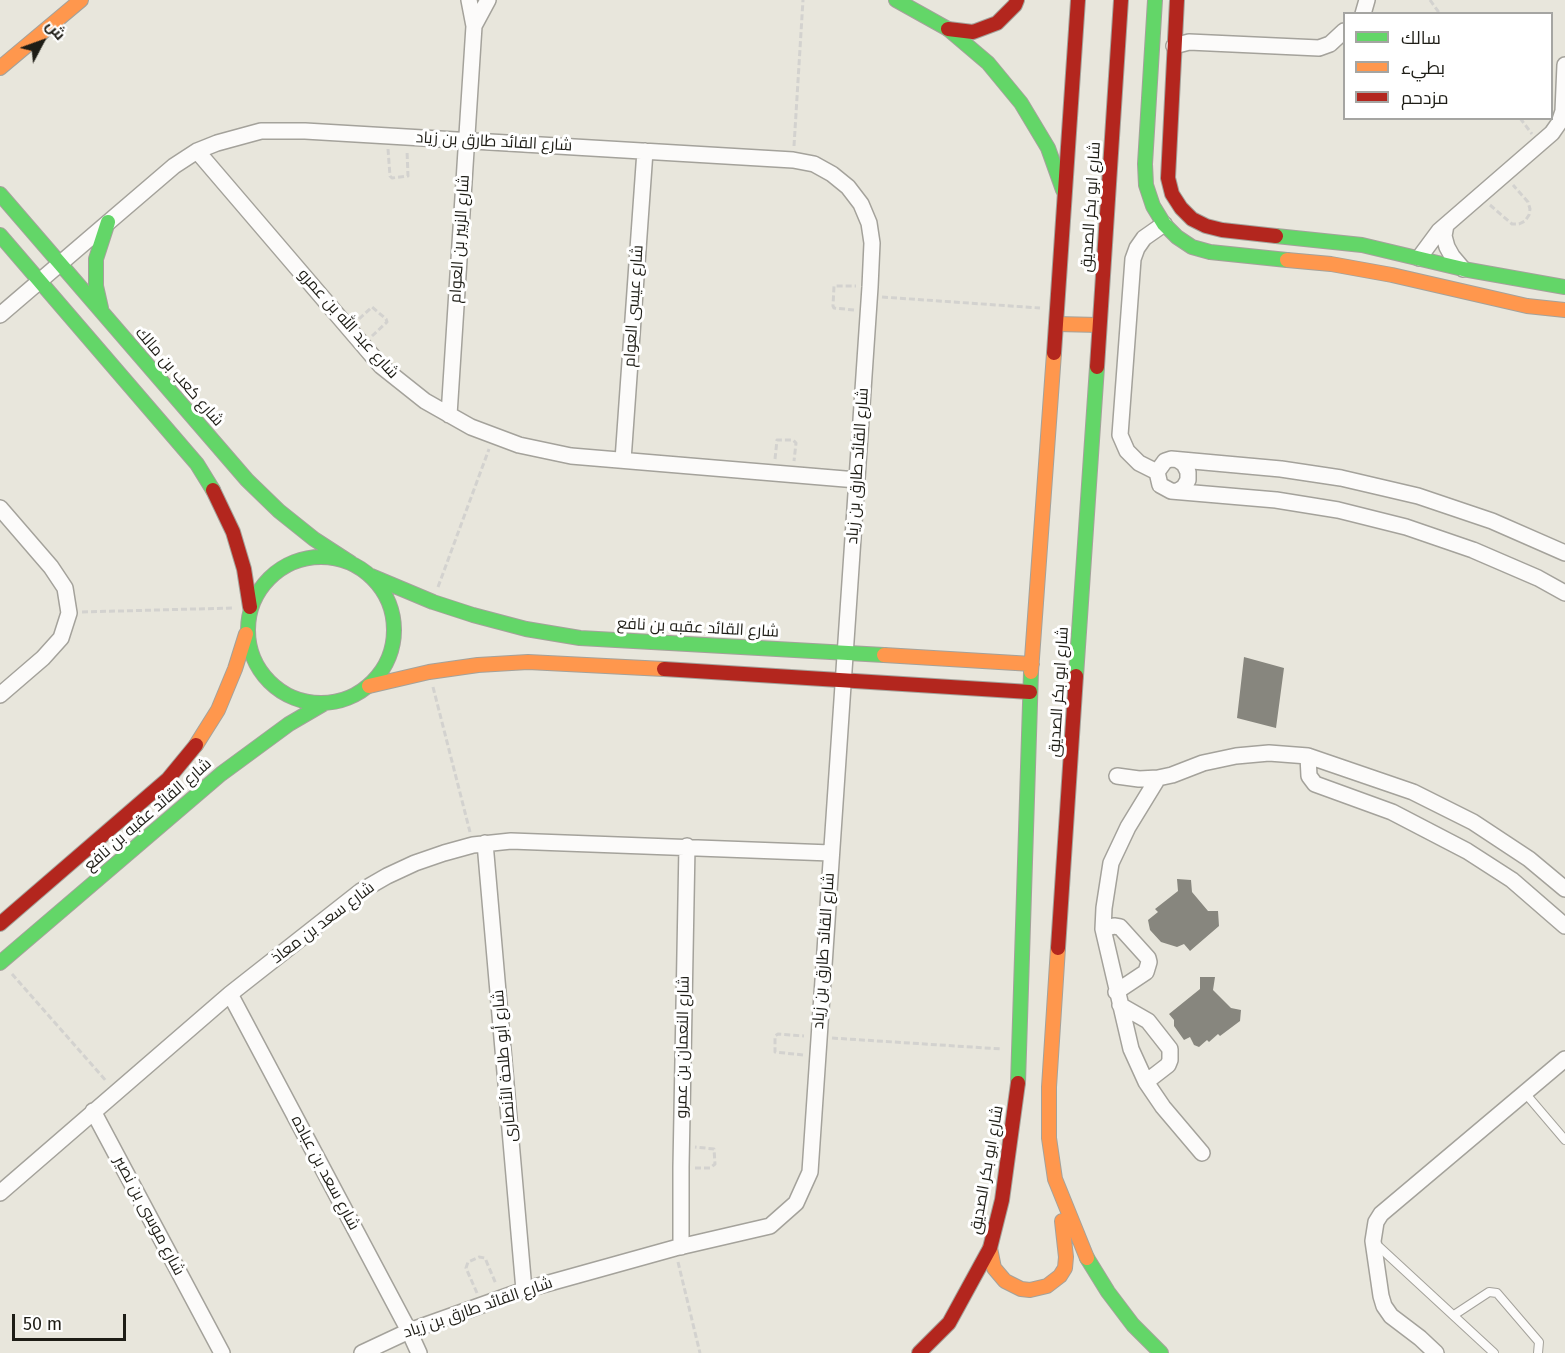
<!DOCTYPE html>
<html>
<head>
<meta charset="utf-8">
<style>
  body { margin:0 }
  #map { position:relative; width:1565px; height:1353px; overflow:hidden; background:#e8e6dc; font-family:"Fira Sans",Cairo,sans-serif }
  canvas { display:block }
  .legend { position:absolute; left:1343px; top:12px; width:210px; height:108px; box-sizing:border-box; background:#fff; border:2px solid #a5a5a2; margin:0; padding:8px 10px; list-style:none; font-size:18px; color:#1e1d16 }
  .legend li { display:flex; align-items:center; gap:12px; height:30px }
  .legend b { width:30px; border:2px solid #a5a5a2 }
  .north { position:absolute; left:12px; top:12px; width:60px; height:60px; -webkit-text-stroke:4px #fff; paint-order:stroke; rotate:49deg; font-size:16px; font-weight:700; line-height:24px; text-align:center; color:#1e1d16 }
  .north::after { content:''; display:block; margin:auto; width:21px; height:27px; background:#1e1d16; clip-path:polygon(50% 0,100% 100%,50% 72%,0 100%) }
  .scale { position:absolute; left:12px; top:1314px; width:114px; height:27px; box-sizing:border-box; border:3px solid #1e1d16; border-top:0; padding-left:8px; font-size:18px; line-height:21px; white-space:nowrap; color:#1e1d16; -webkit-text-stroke:4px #fff; paint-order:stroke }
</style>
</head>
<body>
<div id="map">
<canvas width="1565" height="1353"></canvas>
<ul class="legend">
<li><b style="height:8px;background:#63d668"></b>سالك</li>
<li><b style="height:8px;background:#ff974d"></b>بطيء</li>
<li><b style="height:8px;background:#b3261e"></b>مزدحم</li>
</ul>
<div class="north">ش</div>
<div class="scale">50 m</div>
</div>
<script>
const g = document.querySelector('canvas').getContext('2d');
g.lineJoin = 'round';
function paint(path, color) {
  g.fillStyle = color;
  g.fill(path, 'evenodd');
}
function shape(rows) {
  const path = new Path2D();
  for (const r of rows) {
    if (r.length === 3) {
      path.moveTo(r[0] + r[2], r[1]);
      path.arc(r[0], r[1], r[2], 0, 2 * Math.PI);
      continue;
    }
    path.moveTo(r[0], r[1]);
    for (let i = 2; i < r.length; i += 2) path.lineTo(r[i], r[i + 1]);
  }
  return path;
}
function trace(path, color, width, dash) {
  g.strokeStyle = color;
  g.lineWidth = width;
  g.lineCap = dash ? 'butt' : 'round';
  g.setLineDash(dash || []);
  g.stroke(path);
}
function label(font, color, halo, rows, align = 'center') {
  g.font = font + ' "Fira Sans",Cairo,sans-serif';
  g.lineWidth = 6;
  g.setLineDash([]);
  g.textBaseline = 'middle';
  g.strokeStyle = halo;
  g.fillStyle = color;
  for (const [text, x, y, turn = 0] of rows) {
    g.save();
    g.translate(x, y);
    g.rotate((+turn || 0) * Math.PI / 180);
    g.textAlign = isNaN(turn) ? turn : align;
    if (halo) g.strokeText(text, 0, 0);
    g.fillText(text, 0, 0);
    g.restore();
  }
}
const building = shape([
  [1244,657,1284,668,1276,728,1237,718],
  [1177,879,1191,880,1192,892,1208,911,1218,911,1219,926,1190,951,1184,944,1177,947,1161,942,1150,930,1148,920,1158,912,1155,909,1178,891],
  [1200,977,1215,977,1213,990,1231,1008,1241,1010,1240,1021,1220,1036,1218,1034,1209,1042,1207,1040,1199,1047,1194,1045,1190,1037,1184,1040,1174,1026,1174,1020,1169,1014,1200,989]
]);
const path = shape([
  [1430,0,1440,14],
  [1520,118,1532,134],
  [794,146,803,0],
  [388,149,390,176,392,178,408,176,407,150],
  [1490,205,1512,224,1519,224,1525,221,1529,215,1530,209,1528,202,1513,185],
  [882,297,1040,308],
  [854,310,834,308,833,306,834,286,856,286],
  [359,319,372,307,386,319,387,322,372,336],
  [775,459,777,440,793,440,796,443,794,461],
  [438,587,489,449],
  [82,612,232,608],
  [433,687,470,832],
  [12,974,107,1082],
  [832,1038,1002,1049],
  [803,1055,775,1052,775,1036,778,1034,804,1036],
  [695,1168,710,1168,715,1164,714,1149,695,1147],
  [678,1262,700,1353],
  [477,1293,466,1268,468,1262,479,1257,485,1258,496,1284]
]);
const lane = shape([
  [1525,1093,1565,1140],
  [1376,1244,1494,1353],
  [1454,1315,1489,1292,1497,1293,1539,1342,1538,1353]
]);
const street = shape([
  [1363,14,1367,0],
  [474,26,488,0],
  [1174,46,1189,42,1319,48,1330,44,1344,31],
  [197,151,381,366,425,401,471,427,519,445,571,456,857,480],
  [1446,225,1444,236,1447,247,1452,256,1463,269],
  [1419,258,1439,231,1552,133,1559,123,1563,111,1565,65],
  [0,315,174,166,197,151,217,143,261,131,305,131,793,160,814,164,832,174,848,187,861,204,869,223,872,243,870,287,810,1172,796,1203,770,1226,675,1248,524,1290,409,1331,362,1353],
  [449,415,474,26,469,0],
  [623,460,645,151],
  [1157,472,1139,463,1127,451,1120,435,1133,259,1137,248,1144,238,1164,224],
  [1178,491,1184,487,1188,480,1188,472,1184,464,1178,460],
  [0,508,51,567,65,588,69,613,61,638,43,658,0,695],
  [1565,553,1492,521,1418,496,1341,478,1281,469,1171,459,1165,461,1157,472,1160,485,1171,491,1276,500,1338,510,1406,527,1473,550,1538,578,1565,593],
  [1308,756,1309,776,1315,784,1392,812,1467,851,1512,880,1565,926],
  [1117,776,1139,779,1158,778,1172,775,1203,763,1236,756,1269,753,1308,756,1413,792,1473,822,1529,859,1565,889],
  [1158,778,1128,827,1111,863,1104,908,1103,929,1131,1049,1146,1082,1163,1107,1202,1153],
  [485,843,524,1290],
  [1103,929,1114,926,1120,927,1148,958,1149,962,1146,972,1116,992],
  [230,994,409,1331,419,1353],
  [1120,1005,1148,1021,1170,1049,1170,1060,1168,1065,1146,1082],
  [93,1111,222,1353],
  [0,1193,230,994,361,891,387,876,415,863,444,853,473,845,511,841,831,853],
  [681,1247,681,1167,687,846],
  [1436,1353,1420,1338,1391,1316,1384,1306,1381,1296,1373,1241,1376,1222,1381,1214,1565,1059]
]);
const fast = shape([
  [896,0,948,29,988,63,1021,103,1048,148,1063,190],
  [1155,0,1145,164,1146,185,1153,206,1164,224,1177,237,1192,247,1210,252,1287,260],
  [0,194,247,480,279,511,314,539,351,563],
  [0,235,197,464,213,490],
  [1276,236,1362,245,1463,269,1565,287],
  [101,308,96,286,96,259,108,222],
  [321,630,73],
  [371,576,433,602,473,615,526,629,580,638,884,655],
  [1076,676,1097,367],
  [0,963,221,774,289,724,325,703],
  [1018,1083,1031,672],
  [1087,1258,1108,1292,1133,1325,1161,1353]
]);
const slow = shape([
  [0,68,81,0],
  [1287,260,1331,264,1392,275,1527,306,1565,310],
  [1057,324,1099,325],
  [884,655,1032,664],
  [1031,672,1054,353],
  [369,686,429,672,478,665,528,662,664,669],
  [196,745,218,710,235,669,246,634],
  [1058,948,1049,1087,1049,1138,1055,1179,1087,1258],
  [990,1248,994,1268,1005,1281,1021,1289,1030,1290,1047,1286,1060,1276,1065,1268,1066,1257,1062,1221]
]);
const jam = shape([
  [1177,0,1168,178,1172,194,1181,208,1192,219,1206,226,1222,230,1276,236],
  [948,29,973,32,997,23,1015,5,1017,0],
  [1054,353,1078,0],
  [1097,367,1121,0],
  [213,490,233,532,244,569,250,607],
  [664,669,1030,692],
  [0,924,168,779,196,745],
  [1058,948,1076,676],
  [919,1353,949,1323,990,1248,1002,1200,1018,1083]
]);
const streetNames = [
  ["شارع القائد طارق بن زياد",494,142,3],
  ["شارع ابو بكر الصديق",1091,207,-86],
  ["شارع الزبير بن العوام",460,239,-86],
  ["شارع عيسى العوام",634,306,-86],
  ["شارع عبد الله بن عمرو",348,324,48],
  ["شارع كعب بن مالك",179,377,49],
  ["شارع القائد طارق بن زياد",858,466,-86],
  ["شارع القائد عقبه بن نافع",698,628,3],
  ["شارع ابو بكر الصديق",1059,692,-86],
  ["شارع القائد عقبه بن نافع",148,815,-41],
  ["شارع سعد بن معاذ",323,923,-37],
  ["شارع القائد طارق بن زياد",824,951,-86],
  ["شارع النعمان بن عمرو",683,1047,-89],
  ["شارع أبو طلحة الأنصارى",505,1066,-95],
  ["شارع ابو بكر الصديق",987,1170,-80],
  ["شارع سعد بن عباده",325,1173,62],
  ["شارع موسى بن نصير",149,1216,62],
  ["شارع القائد طارق بن زياد",478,1308,-19]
];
paint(building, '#87867e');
trace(lane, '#a4a29b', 10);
trace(street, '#a4a29b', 18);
trace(fast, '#a4a29b', 16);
trace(slow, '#a4a29b', 16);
trace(jam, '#a4a29b', 16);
trace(path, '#d3d2cf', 3, [6, 3]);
trace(lane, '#fcfbfa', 8);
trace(street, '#fcfbfa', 15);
trace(fast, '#63d668', 14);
trace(slow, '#ff974d', 14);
trace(jam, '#b3261e', 14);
label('16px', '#1e1d16', '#fff', streetNames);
</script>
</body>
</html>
